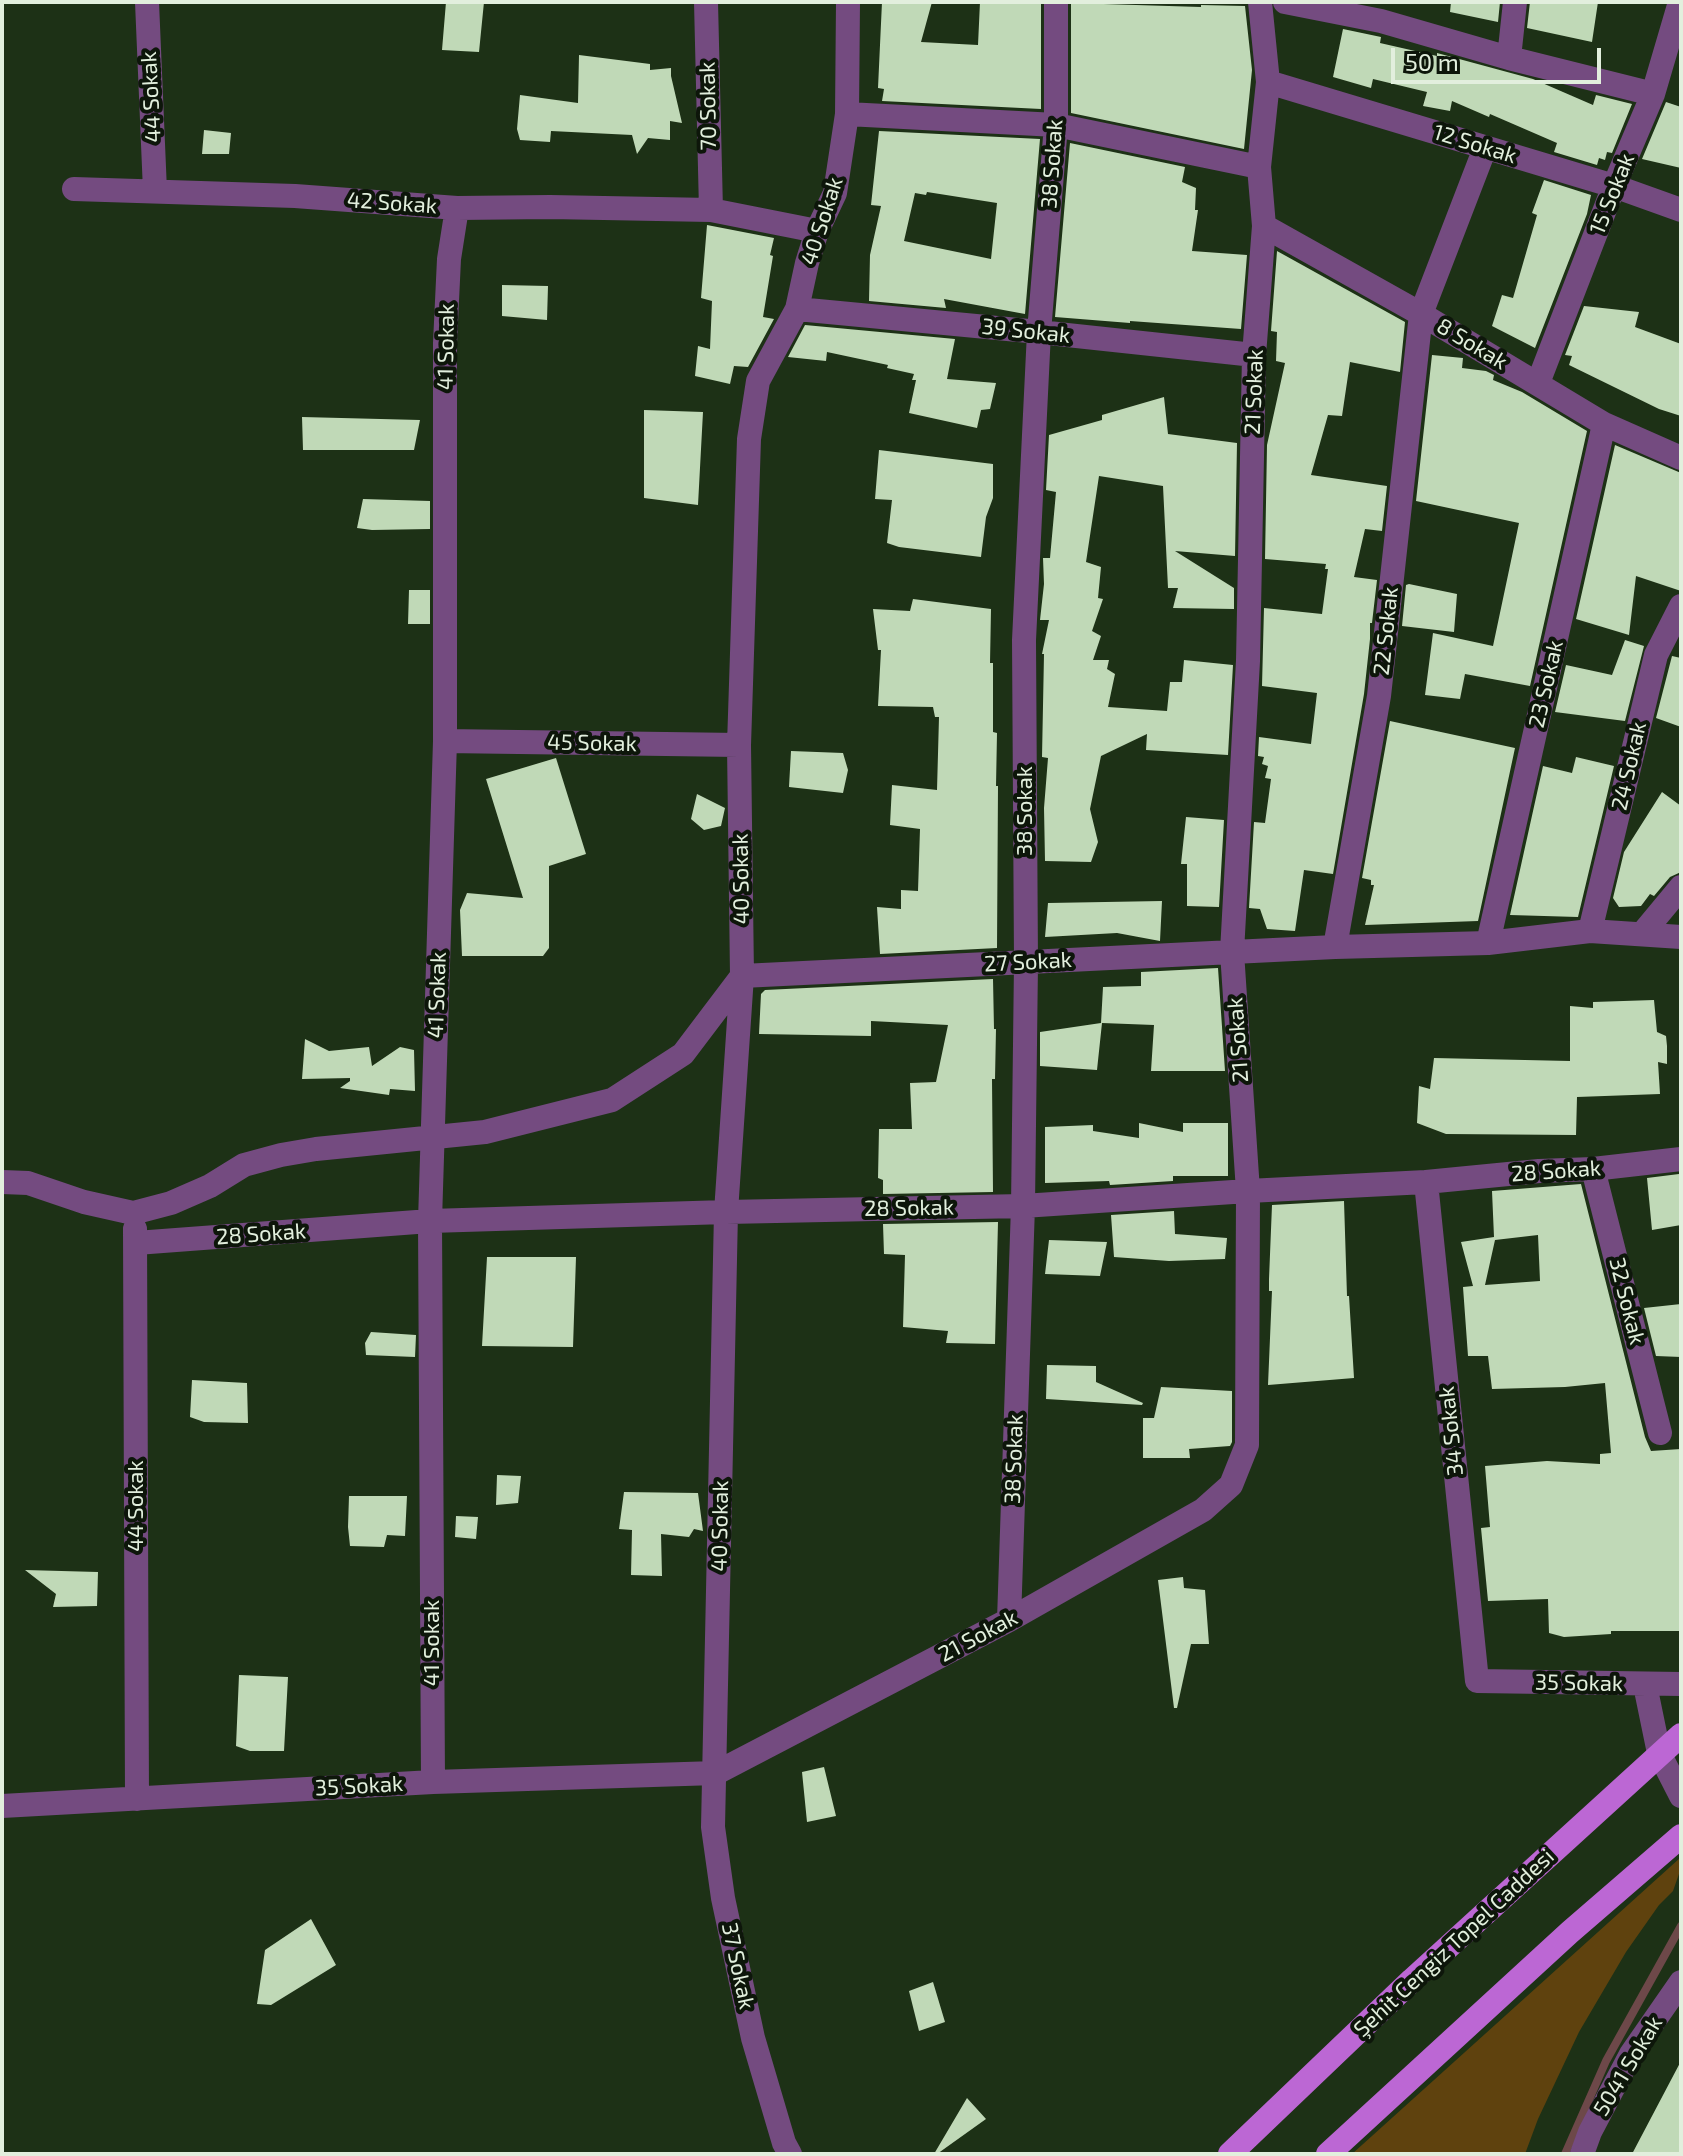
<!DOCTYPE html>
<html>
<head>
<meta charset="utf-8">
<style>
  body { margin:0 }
  #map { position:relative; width:1683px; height:2156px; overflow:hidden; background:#1d3116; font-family:"Exo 2",sans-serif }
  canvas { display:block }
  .frame { position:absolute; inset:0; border:4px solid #e2efdd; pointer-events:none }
  .scale { position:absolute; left:1391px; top:48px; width:210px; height:36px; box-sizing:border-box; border:4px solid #e2efdd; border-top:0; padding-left:10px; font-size:24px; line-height:28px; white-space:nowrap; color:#e2efdd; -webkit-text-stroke:6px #0d160a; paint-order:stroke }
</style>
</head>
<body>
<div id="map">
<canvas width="1683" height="2156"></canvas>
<div class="frame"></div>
<div class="scale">50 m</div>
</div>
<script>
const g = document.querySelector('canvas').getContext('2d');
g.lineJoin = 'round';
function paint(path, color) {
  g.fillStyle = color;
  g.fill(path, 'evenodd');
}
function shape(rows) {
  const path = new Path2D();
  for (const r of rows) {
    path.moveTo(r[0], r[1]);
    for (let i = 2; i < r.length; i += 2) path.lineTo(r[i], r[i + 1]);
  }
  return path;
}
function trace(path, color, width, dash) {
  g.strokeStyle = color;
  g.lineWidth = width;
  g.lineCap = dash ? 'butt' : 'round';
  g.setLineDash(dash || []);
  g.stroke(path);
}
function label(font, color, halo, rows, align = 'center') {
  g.font = font + ' "Exo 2",sans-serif';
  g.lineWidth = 8;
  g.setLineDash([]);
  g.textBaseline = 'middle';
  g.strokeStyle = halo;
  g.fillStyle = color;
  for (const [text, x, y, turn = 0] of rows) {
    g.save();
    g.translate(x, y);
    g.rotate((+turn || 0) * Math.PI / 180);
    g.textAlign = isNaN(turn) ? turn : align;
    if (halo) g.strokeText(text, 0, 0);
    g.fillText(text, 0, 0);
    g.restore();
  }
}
const green = shape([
  [1680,1858,1680,1871,1673,1891,1659,1905,1626,1952,1579,2032,1538,2119,1525,2154,1352,2154]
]);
const stream = shape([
  [1565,2154,1606,2061,1681,1926]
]);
const building = shape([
  [446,2,484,2,479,52,442,50],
  [882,2,932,2,921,42,978,45,980,2,1041,2,1041,109,882,101,884,89,878,88],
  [1451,2,1500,2,1498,22,1450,12],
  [1530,2,1598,2,1592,42,1527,28],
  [1071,3,1201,7,1201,5,1245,6,1252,70,1244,149,1071,113],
  [1343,29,1381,37,1380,43,1437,56,1437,53,1533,79,1593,105,1596,95,1632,104,1612,153,1607,152,1605,160,1599,158,1597,165,1554,152,1557,143,1490,114,1489,117,1452,101,1450,111,1423,106,1427,92,1373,79,1371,88,1333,77],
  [579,55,650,64,650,70,671,68,671,76,682,123,670,121,670,140,648,138,637,154,632,135,551,131,550,142,520,140,517,129,520,95,578,103],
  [1666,102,1681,107,1681,168,1642,159],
  [204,130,231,133,229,154,202,154],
  [879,131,1040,139,1025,314,944,299,946,308,869,301,870,255,881,206,871,205],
  [927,192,997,203,991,259,904,241,915,193,926,195],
  [1070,143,1185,167,1182,182,1196,188,1195,210,1198,210,1192,251,1247,255,1241,329,1130,321,1130,323,1055,317],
  [1544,180,1591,195,1587,214,1535,348,1492,326,1502,295,1513,298,1537,215,1532,213],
  [707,225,774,238,770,255,773,256,763,317,774,319,748,367,734,366,730,384,695,376,698,346,710,349,712,301,701,298],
  [1277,251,1405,322,1400,372,1350,362,1342,416,1328,415,1311,475,1387,486,1382,531,1365,529,1354,577,1377,580,1372,623,1370,623,1370,639,1364,694,1333,874,1304,870,1295,931,1267,929,1260,909,1249,908,1254,822,1265,823,1271,779,1265,778,1268,766,1262,764,1264,757,1258,756,1259,737,1311,744,1317,693,1262,686,1264,608,1322,614,1328,569,1325,569,1326,564,1265,559,1267,445,1285,363,1276,361,1277,332,1271,331],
  [502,285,548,286,547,320,502,316],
  [1584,306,1639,312,1635,327,1681,344,1681,416,1659,409,1569,365,1572,356,1565,355],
  [805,325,955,339,947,379,996,383,990,409,981,410,977,428,909,413,916,380,912,380,914,374,887,368,888,365,827,352,826,361,788,357],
  [1432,355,1463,358,1462,368,1486,371,1494,375,1493,380,1522,392,1587,431,1530,686,1465,674,1460,699,1425,695,1433,633,1493,646,1519,523,1416,501],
  [1164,397,1168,434,1237,443,1235,556,1175,551,1234,588,1234,609,1173,608,1178,588,1168,588,1163,486,1099,476,1086,562,1101,567,1098,598,1103,599,1092,631,1101,636,1093,660,1109,660,1107,669,1115,674,1108,707,1167,711,1170,682,1182,682,1184,660,1233,665,1228,755,1146,750,1147,734,1101,756,1090,809,1098,842,1091,862,1045,861,1044,808,1048,758,1042,757,1044,654,1042,654,1049,620,1040,620,1044,584,1043,558,1050,558,1056,492,1046,490,1049,435,1102,420,1102,415],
  [644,410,703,412,698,505,644,498],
  [302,417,420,420,414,450,303,450],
  [1615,445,1681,473,1681,591,1636,576,1629,635,1576,619],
  [879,450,993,464,993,498,986,517,981,557,899,547,887,543,892,500,875,499],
  [363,499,430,501,430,529,372,530,357,528],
  [1409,584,1457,594,1454,632,1402,626,1406,585],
  [409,590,430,590,430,624,408,624],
  [913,599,991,609,990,663,993,663,993,732,997,733,996,786,998,786,997,948,880,954,877,907,901,909,901,890,918,891,920,829,890,825,892,785,937,790,939,717,935,717,933,707,878,706,881,650,878,650,873,609,910,611],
  [1625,640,1644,646,1625,721,1555,712,1566,665,1612,675],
  [1672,656,1681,658,1681,727,1656,718],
  [1390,721,1515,748,1478,921,1365,925,1374,885,1371,885,1371,880,1362,878],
  [791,751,843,753,848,770,843,793,789,787],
  [1576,757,1614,766,1578,917,1510,915,1543,766,1572,773],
  [556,758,586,854,549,866,549,948,543,956,462,956,460,910,467,893,523,898,486,779],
  [1662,792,1681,806,1681,872,1670,877,1654,896,1650,894,1641,906,1619,907,1613,898,1624,852],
  [697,794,725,808,721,826,704,830,691,819],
  [1186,817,1224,820,1219,907,1187,906,1187,864,1181,864],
  [1162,901,1160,941,1117,933,1045,937,1048,903],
  [1218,968,1225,1071,1151,1071,1154,1025,1102,1023,1097,1070,1040,1066,1040,1032,1101,1023,1103,987,1141,986,1141,972],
  [993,979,994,1029,996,1029,995,1079,992,1079,993,1192,883,1194,883,1180,878,1178,879,1129,912,1129,910,1083,936,1082,948,1025,871,1021,871,1036,759,1034,761,994,765,990],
  [1654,1000,1657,1032,1666,1036,1667,1046,1667,1064,1658,1062,1660,1094,1577,1097,1576,1135,1446,1134,1417,1123,1419,1086,1430,1089,1434,1058,1570,1061,1570,1006,1593,1008,1593,1002],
  [305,1039,329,1051,369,1047,372,1066,400,1047,414,1050,415,1091,390,1089,389,1095,340,1088,350,1081,350,1078,302,1079],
  [1139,1123,1183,1132,1183,1123,1228,1123,1228,1176,1173,1176,1173,1181,1110,1185,1109,1181,1045,1183,1045,1127,1093,1125,1093,1131,1139,1138],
  [1679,1174,1681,1192,1681,1225,1652,1230,1647,1178],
  [1581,1184,1645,1437,1651,1451,1681,1449,1681,1631,1611,1631,1611,1634,1564,1637,1549,1633,1548,1599,1488,1601,1481,1528,1490,1527,1485,1466,1547,1461,1600,1464,1600,1454,1611,1453,1605,1383,1565,1387,1492,1389,1488,1356,1468,1356,1463,1287,1473,1286,1461,1242,1494,1237,1492,1191],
  [1538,1235,1540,1281,1485,1285,1495,1240],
  [1344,1201,1347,1296,1349,1296,1354,1378,1268,1385,1272,1291,1269,1291,1269,1279,1272,1205],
  [1174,1211,1175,1234,1227,1238,1225,1259,1169,1261,1114,1257,1111,1215],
  [998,1222,995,1344,946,1343,948,1331,903,1327,905,1255,884,1254,883,1224],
  [1049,1240,1107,1242,1100,1276,1045,1274],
  [487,1257,576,1257,573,1347,482,1346],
  [1681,1304,1681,1357,1656,1356,1644,1308],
  [371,1332,416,1335,415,1357,366,1355,365,1343],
  [1047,1365,1096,1366,1096,1382,1143,1403,1142,1405,1046,1399],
  [192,1380,247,1383,248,1423,204,1422,190,1417],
  [1161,1387,1232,1391,1232,1442,1230,1446,1189,1449,1190,1458,1143,1458,1143,1418,1154,1418],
  [497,1475,521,1476,518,1503,496,1505],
  [624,1492,698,1493,703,1531,694,1529,689,1537,661,1534,662,1576,631,1575,632,1530,619,1529],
  [349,1496,407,1496,405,1536,387,1535,384,1547,350,1546,348,1527],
  [456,1516,478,1517,476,1539,455,1537],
  [25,1570,98,1572,97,1606,53,1607,56,1594],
  [1183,1577,1184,1588,1205,1590,1209,1644,1191,1644,1177,1708,1174,1708,1158,1580],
  [239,1675,288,1677,284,1751,250,1751,236,1746],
  [824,1767,836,1816,807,1822,802,1772],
  [311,1919,336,1965,271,2005,257,2004,265,1950],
  [933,1982,945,2022,919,2031,909,1991],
  [1681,2061,1681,2154,1632,2154],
  [967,2098,986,2119,937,2154,934,2154]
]);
const minor = shape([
  [147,2,155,191],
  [706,2,711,210],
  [1285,2,1381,21,1509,58,1653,94],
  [1509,58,1515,2],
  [1268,82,1614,186,1681,210],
  [847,114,1056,125,1259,167],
  [74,189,295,196,457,208,550,207,711,210,817,231],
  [1264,226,1421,314,1604,424,1681,458],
  [797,309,1039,332,1254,355],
  [1538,383,1614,186,1653,94,1680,2],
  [445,741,739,745],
  [1590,931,1656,655,1681,606],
  [1642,934,1681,887],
  [1488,943,1604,424],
  [1335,947,1379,696,1421,314,1485,148],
  [1593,1169,1660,1433],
  [2,1182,28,1183,84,1202,133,1213,171,1203,210,1186,244,1165,281,1155,316,1149,485,1132,612,1100,683,1054,742,976,1335,947,1488,943,1590,931,1681,937],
  [1426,1182,1477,1681,1681,1684],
  [135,1229,137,1799],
  [136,1243,430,1221,726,1212,1023,1206,1248,1191,1426,1182,1539,1171,1593,1169,1681,1159],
  [1009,1620,1023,1206,1026,963,1024,640,1039,332,1056,125,1056,2],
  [1645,1685,1659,1753,1681,1796],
  [433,1782,430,1221,445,741,445,343,449,259,457,208],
  [2,1806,433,1782,716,1773,1009,1620,1203,1510,1231,1485,1247,1445,1248,1191,1232,952,1248,661,1254,355,1264,226,1259,167,1268,82,1260,2],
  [790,2154,784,2143,753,2038,723,1898,713,1827,726,1212,742,976,739,745,749,439,758,381,797,309,807,263,817,231,835,193,847,114,848,2],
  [1582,2154,1590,2132,1631,2054,1681,1982]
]);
const major = shape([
  [1230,2154,1412,1980,1681,1735],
  [1328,2154,1570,1932,1681,1836]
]);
const streetNames = [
  ["44 Sokak",151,97,-93],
  ["70 Sokak",708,106,-91],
  ["12 Sokak",1475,144,17],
  ["38 Sokak",1052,164,-86],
  ["15 Sokak",1612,194,-68],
  ["42 Sokak",392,203,4],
  ["40 Sokak",822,221,-72],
  ["39 Sokak",1026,331,6],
  ["8 Sokak",1472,344,31],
  ["41 Sokak",446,347,-89],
  ["21 Sokak",1254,392,-88],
  ["22 Sokak",1386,631,-84],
  ["23 Sokak",1546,684,-77],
  ["45 Sokak",592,743,1],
  ["24 Sokak",1629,766,-77],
  ["38 Sokak",1025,811,-90],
  ["40 Sokak",741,879,-91],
  ["27 Sokak",1028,962,-3],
  ["41 Sokak",437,995,-88],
  ["21 Sokak",1238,1040,-94],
  ["28 Sokak",1556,1171,-4],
  ["28 Sokak",909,1208,-1],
  ["28 Sokak",261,1234,-4],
  ["32 Sokak",1627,1301,76],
  ["34 Sokak",1451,1431,-96],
  ["38 Sokak",1014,1459,-88],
  ["44 Sokak",136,1506,-90],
  ["40 Sokak",720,1526,-89],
  ["21 Sokak",978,1636,-28],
  ["41 Sokak",432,1643,-90],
  ["35 Sokak",1579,1683,1],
  ["35 Sokak",359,1786,-3],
  ["Şehit Cengiz Topel Caddesi",1454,1943,-43],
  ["37 Sokak",738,1966,78],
  ["5041 Sokak",1628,2066,-59]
];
paint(green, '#5f420e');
trace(stream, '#6d4849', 8);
paint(building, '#c0d9b7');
trace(minor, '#744b80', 24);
trace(major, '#bc67d4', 24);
label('22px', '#e2efdd', '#0d160a', streetNames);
</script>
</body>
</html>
